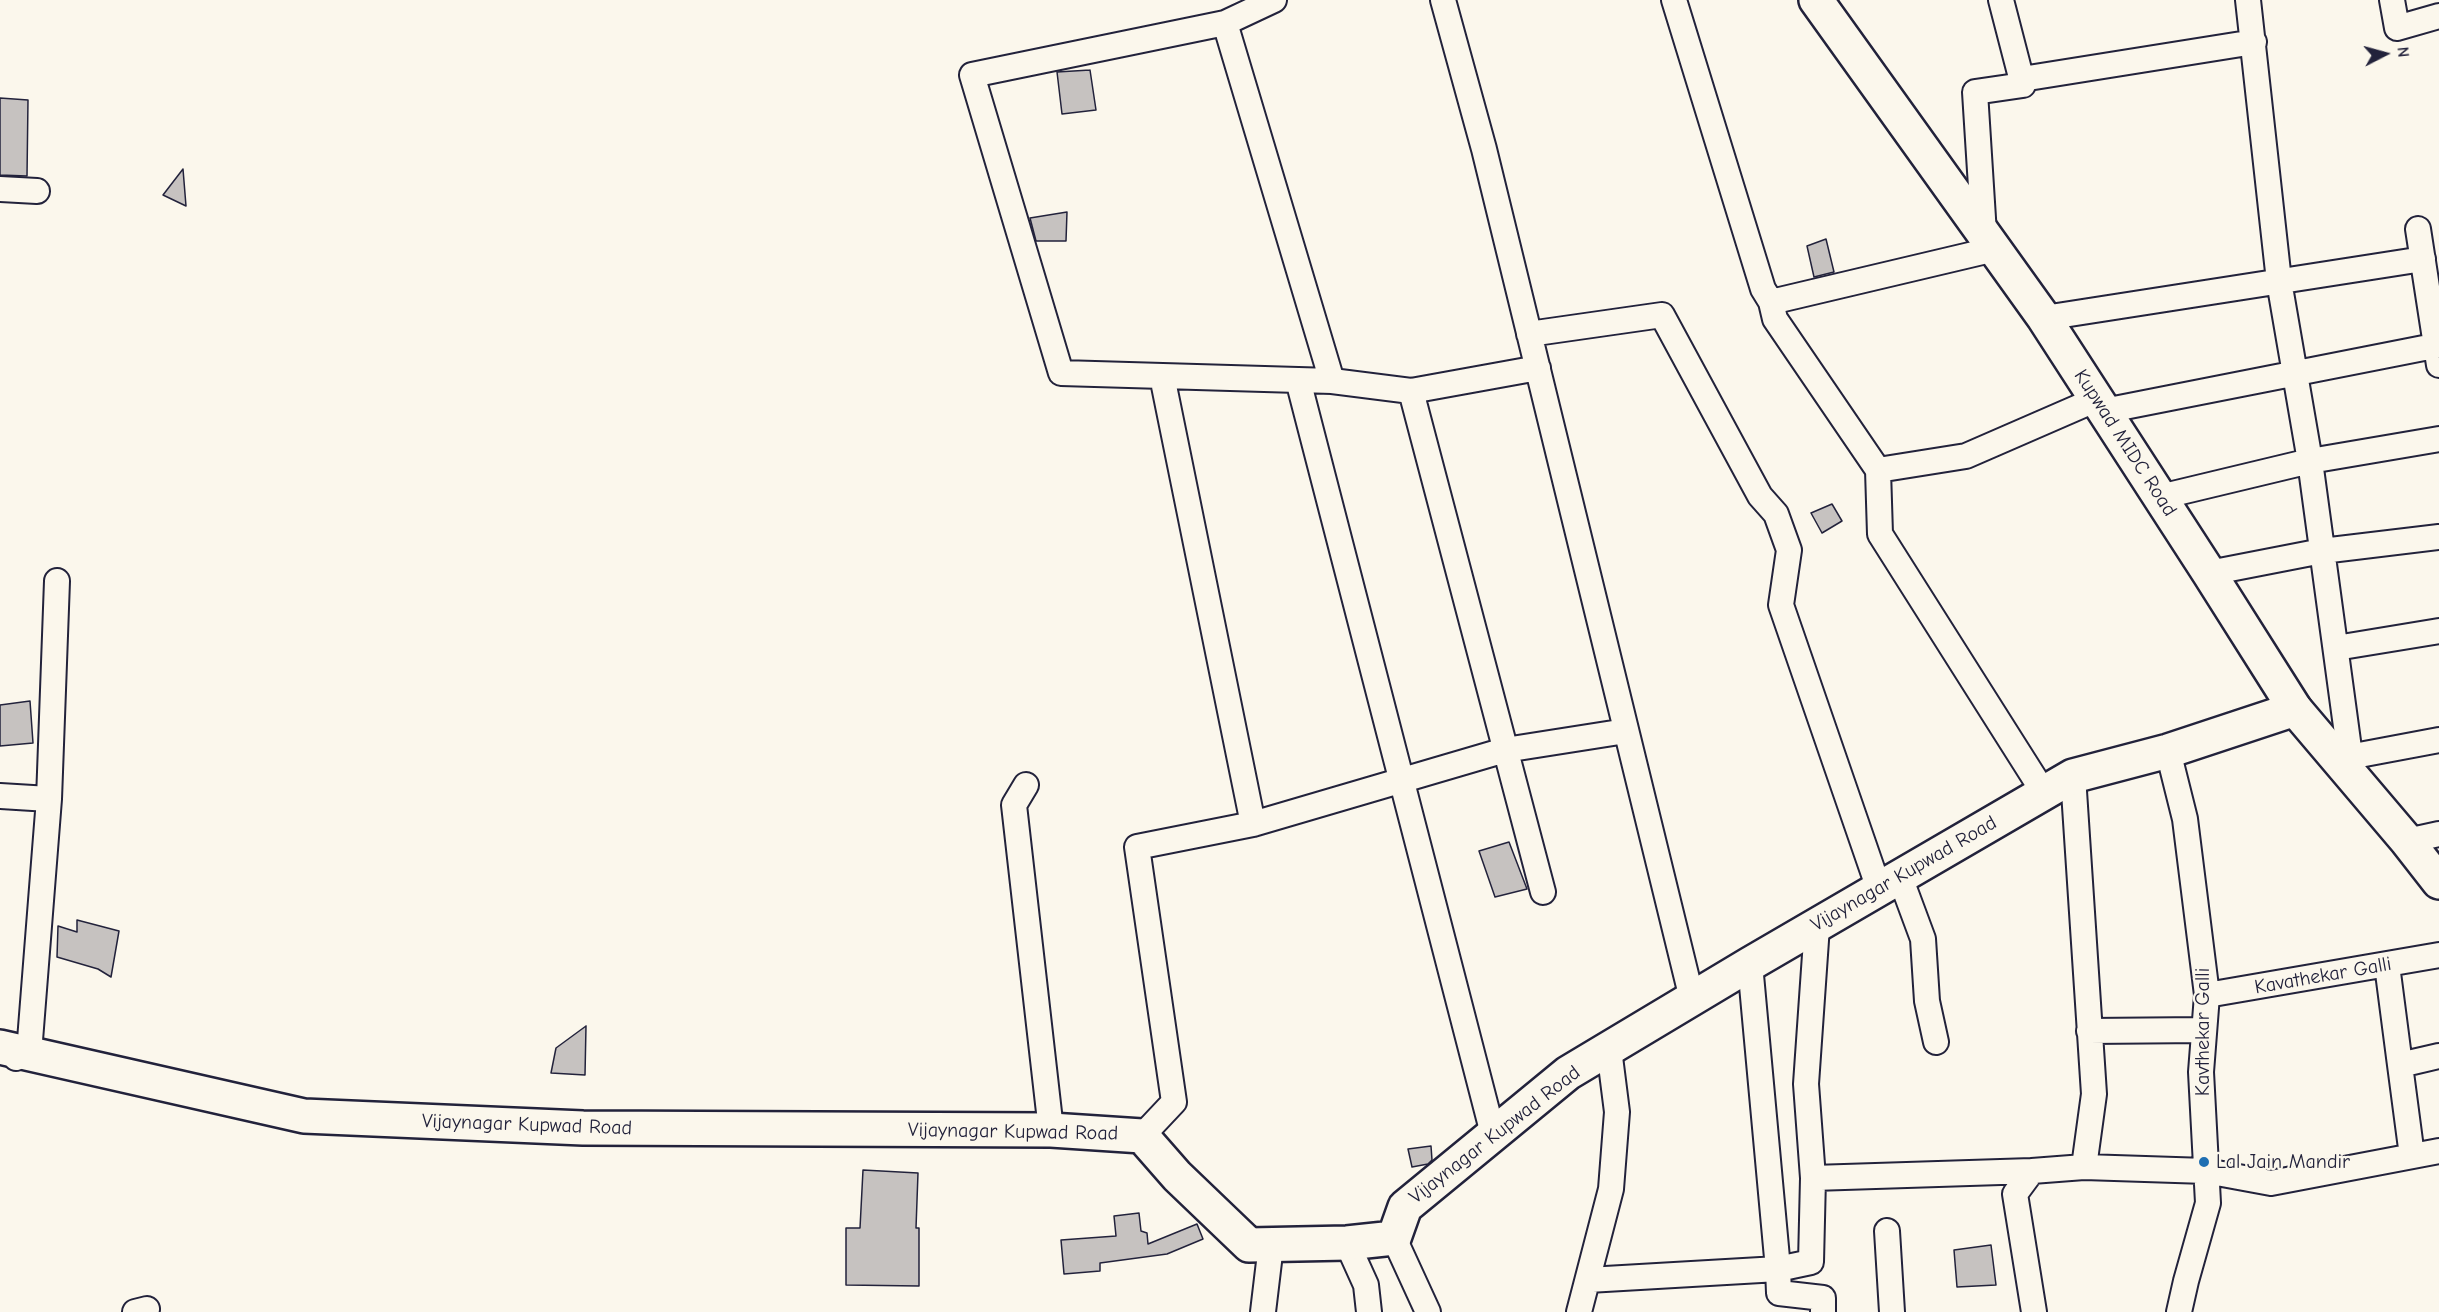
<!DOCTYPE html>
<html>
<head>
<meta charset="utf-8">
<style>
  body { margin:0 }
  #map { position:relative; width:2439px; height:1312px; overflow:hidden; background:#fbf7ec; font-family:"Comic Neue",sans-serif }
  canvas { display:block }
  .north { position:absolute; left:2355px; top:24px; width:60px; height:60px; -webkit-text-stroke:4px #fbf7ec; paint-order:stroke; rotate:84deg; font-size:16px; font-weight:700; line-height:24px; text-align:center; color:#22223b }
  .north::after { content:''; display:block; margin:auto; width:21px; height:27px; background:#22223b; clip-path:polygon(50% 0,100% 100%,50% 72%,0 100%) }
</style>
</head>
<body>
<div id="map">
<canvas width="2439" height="1312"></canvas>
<div class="north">N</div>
</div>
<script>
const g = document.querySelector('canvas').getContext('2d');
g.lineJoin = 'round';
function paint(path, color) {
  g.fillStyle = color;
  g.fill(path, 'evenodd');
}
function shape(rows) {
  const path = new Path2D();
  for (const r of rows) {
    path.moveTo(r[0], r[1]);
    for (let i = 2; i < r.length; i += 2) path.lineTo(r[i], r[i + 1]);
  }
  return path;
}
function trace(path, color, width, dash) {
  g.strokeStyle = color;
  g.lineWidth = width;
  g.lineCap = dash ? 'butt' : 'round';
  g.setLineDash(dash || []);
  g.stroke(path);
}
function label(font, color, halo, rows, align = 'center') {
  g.font = font + ' "Comic Neue",sans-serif';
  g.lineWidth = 4.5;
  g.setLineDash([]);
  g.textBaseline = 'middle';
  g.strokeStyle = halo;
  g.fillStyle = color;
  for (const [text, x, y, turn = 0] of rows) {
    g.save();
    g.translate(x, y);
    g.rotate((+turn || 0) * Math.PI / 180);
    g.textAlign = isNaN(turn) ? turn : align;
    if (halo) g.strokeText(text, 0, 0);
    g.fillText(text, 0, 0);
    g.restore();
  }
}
const building = shape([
  [1090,70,1096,110,1062,114,1057,72,1090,70],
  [0,98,28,100,27,176,0,175,0,98],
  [183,169,186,206,163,195,183,169],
  [1067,212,1066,241,1036,241,1030,218,1067,212],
  [1826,239,1834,272,1814,277,1807,246,1826,239],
  [1832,504,1842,521,1822,533,1811,513,1832,504],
  [30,701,33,743,0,746,0,705,30,701],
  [1509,842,1527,889,1495,897,1479,851,1509,842],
  [77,920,119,931,111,977,98,969,57,957,58,926,77,932,77,920],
  [586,1026,585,1075,551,1073,556,1048,586,1026],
  [1431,1146,1432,1160,1428,1164,1412,1167,1408,1149,1431,1146],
  [863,1170,918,1173,916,1228,919,1228,919,1286,846,1285,846,1228,860,1228,863,1170],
  [1139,1213,1141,1231,1147,1233,1148,1244,1197,1224,1203,1239,1167,1254,1100,1263,1100,1271,1064,1274,1061,1240,1116,1236,1114,1216,1139,1213],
  [1991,1245,1996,1285,1957,1287,1954,1250,1991,1245]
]);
const street = shape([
  [1274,0,1225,23,1332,381,1411,391],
  [1443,0,1484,149,1692,999],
  [1674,0,1763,289,1771,302,1775,319,1878,470],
  [2248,0,2279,281,2310,461,2350,756],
  [2392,0,2397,28,2439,16],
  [1225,23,972,75,1061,373,1332,381],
  [2022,79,2254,42],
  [0,189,37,191],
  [2418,229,2439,365],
  [1984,234,1975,92,2023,85,2001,0],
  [1771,302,1995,249],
  [2044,318,2423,259],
  [1529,334,1662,315,1760,496,1776,514,1789,550,1781,605,1879,889],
  [1538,368,1411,391,1543,892],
  [1162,376,1253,824],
  [1298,380,1493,1134],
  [2104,411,2439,345],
  [2160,497,2310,461,2439,439],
  [2209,573,2322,551,2439,537],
  [2336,648,2439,631],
  [2168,751,2185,819,2207,995,2201,1072,2208,1203,2186,1281,2179,1312],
  [2338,759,2439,740],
  [1026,785,1014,805,1051,1130],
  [2044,793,1880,534,1878,470,1966,456,2097,399],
  [0,796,49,799,29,1053,16,1058],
  [49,799,57,581],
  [2407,841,2439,834],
  [1900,877,1923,939,1927,1001,1936,1042],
  [1817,926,1806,1084,1813,1178,1811,1262,1778,1269,1779,1293,1823,1298,1823,1312],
  [2387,965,2400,1065,2439,1056],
  [2207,995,2439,955],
  [2089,1031,2204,1030],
  [2400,1065,2412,1156],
  [1142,1136,1174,1102,1137,847,1253,824,1505,750,1626,731],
  [2084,1167,2206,1171,2271,1183,2439,1151],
  [1813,1178,2032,1171],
  [1887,1231,1892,1312],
  [1394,1238,1428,1312],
  [1347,1243,1366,1285,1369,1312],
  [1588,1280,1778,1269,1750,964],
  [135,1312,147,1309],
  [1263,1312,1271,1245],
  [1579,1312,1611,1189,1617,1112,1609,1049],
  [2034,1312,2015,1194,2032,1171,2084,1167,2094,1094,2073,776]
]);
const secondary = shape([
  [0,1047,304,1116,583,1128,1051,1130,1142,1136,1177,1176,1249,1245,1347,1243,1394,1238,1405,1207,1568,1073,1750,964,2073,776,2168,751,2295,709]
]);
const primary = shape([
  [1816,0,2044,318,2209,573,2295,709,2407,841,2439,882]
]);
const markers = [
  [2204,1162,6,"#1f6fb2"]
];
const streetNames = [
  ["Kupwad MIDC Road",2125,443,57],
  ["Vijaynagar Kupwad Road",1904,874,-30],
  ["Kavathekar Galli",2323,976,-10],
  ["Kavthekar Galli",2203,1032,-90],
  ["Vijaynagar Kupwad Road",527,1125,2],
  ["Vijaynagar Kupwad Road",1013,1132,1],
  ["Vijaynagar Kupwad Road",1495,1135,-38]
];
const poiNames = [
  ["Lal Jain Mandir",2216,1162]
];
paint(building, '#c6c2c0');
trace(building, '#22223b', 1.5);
trace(street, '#22223b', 28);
trace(secondary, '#22223b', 38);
trace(primary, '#22223b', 38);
trace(street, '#fbf7ec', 24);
trace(secondary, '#fbf7ec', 33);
trace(primary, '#fbf7ec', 33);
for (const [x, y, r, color] of markers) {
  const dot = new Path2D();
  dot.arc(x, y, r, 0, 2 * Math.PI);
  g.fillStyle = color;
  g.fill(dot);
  trace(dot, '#fbf7ec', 2);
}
label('20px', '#22223b', '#fbf7ec', streetNames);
label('20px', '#22223b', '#fbf7ec', poiNames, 'left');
</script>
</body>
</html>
